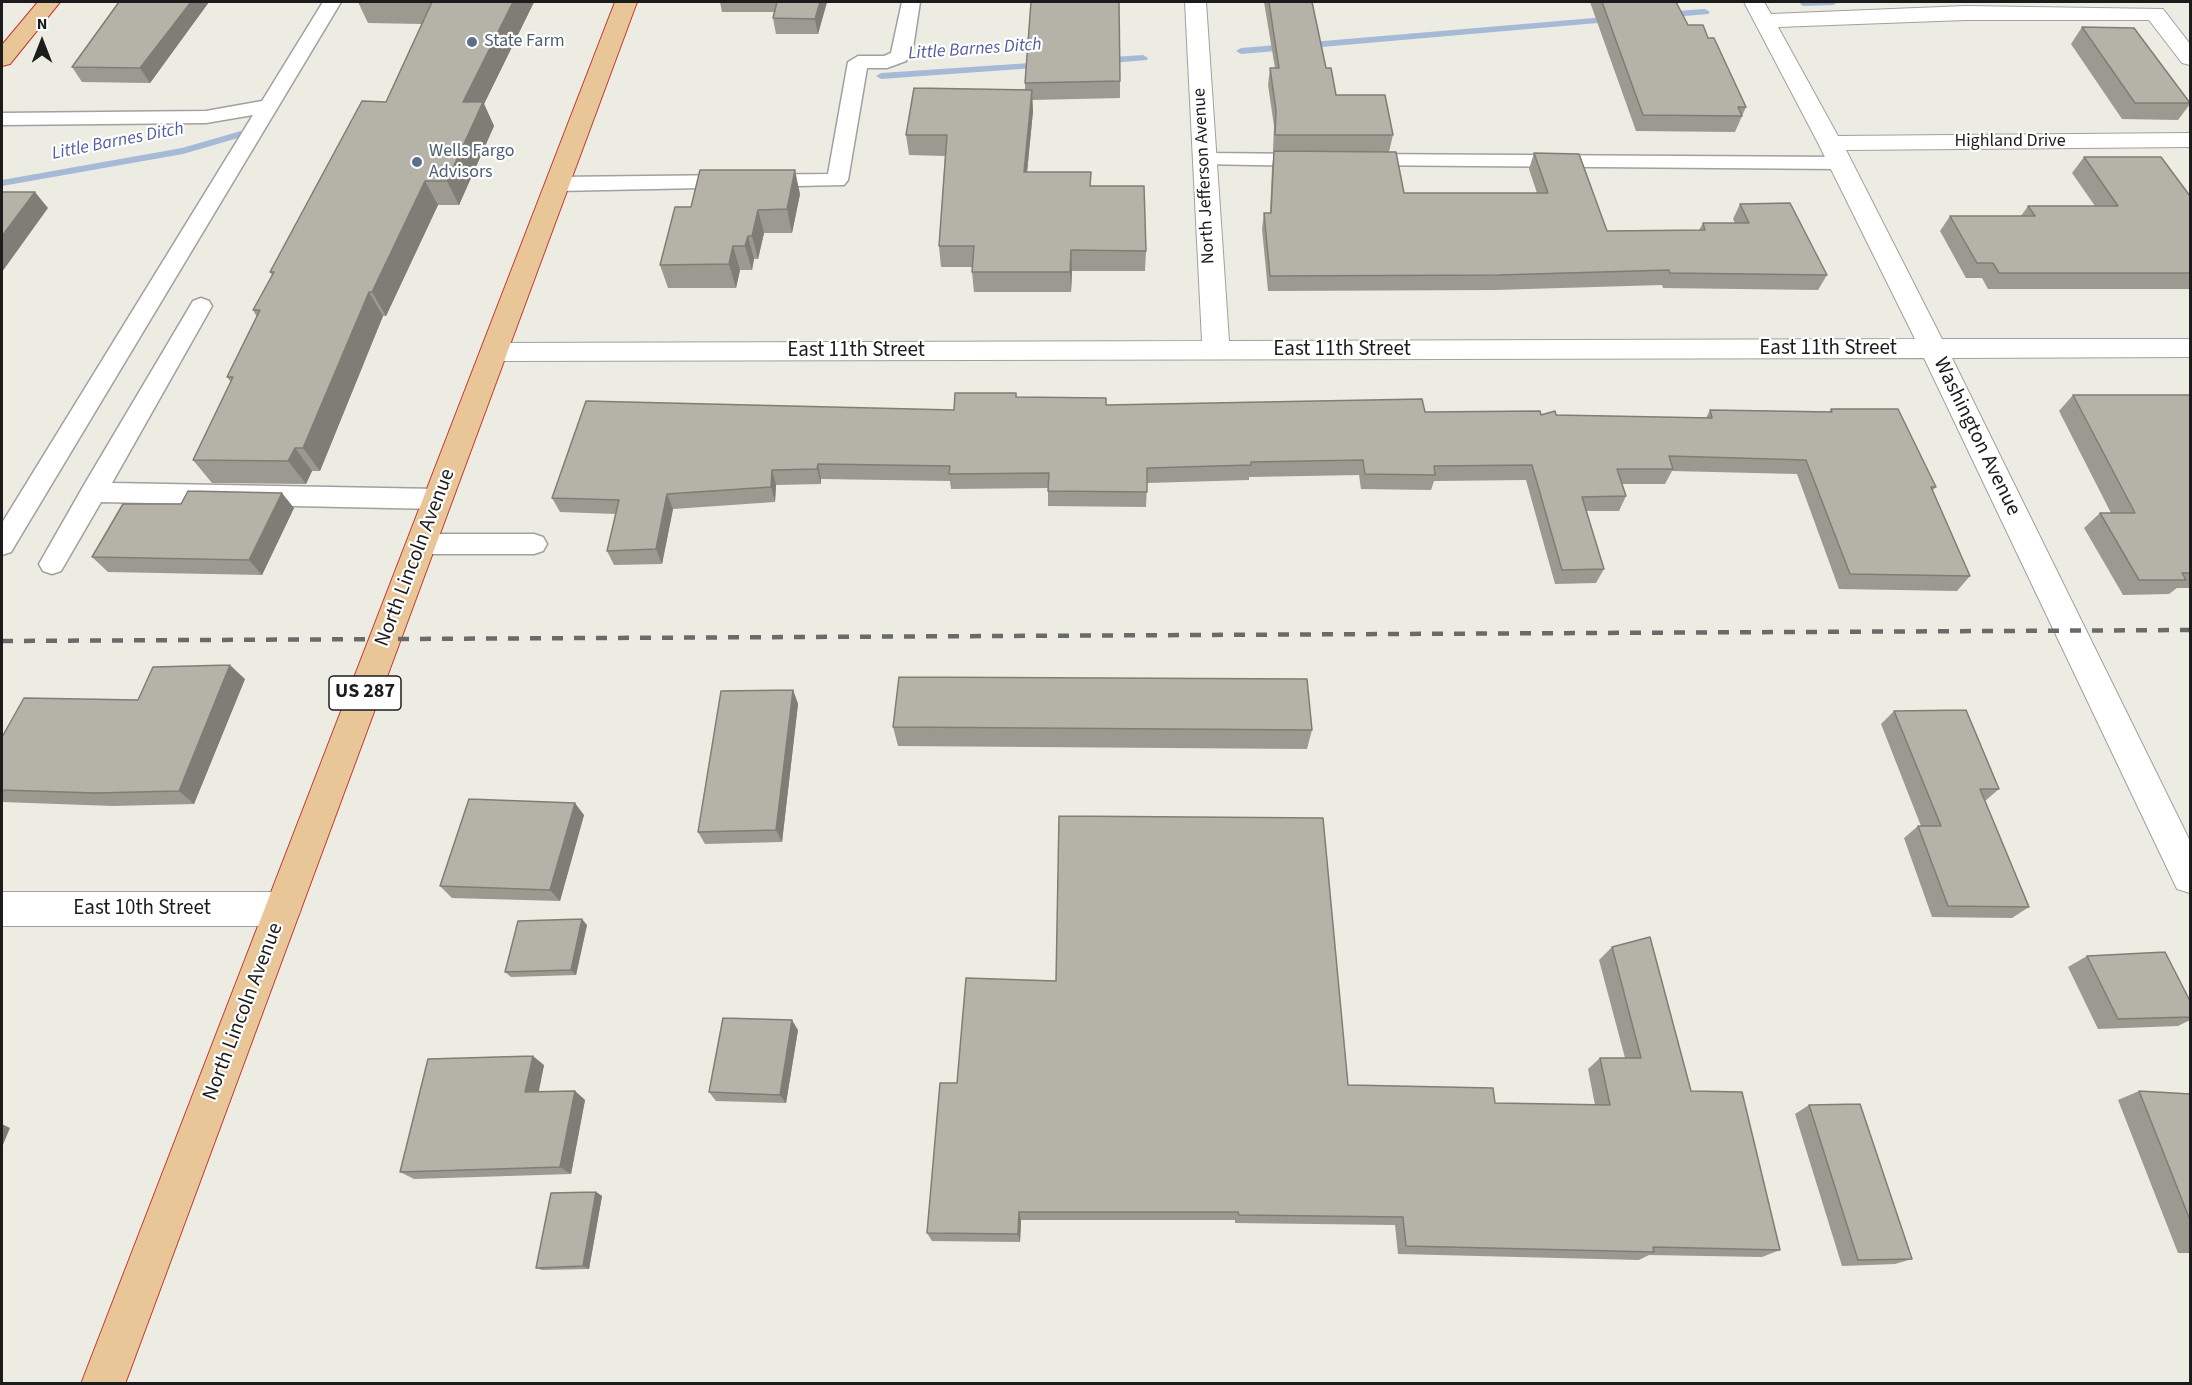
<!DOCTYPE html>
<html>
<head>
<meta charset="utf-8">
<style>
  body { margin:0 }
  #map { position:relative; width:2192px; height:1385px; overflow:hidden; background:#ecece2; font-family:"Source Sans 3",sans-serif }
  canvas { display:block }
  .frame { position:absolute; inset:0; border:3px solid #1c1c1c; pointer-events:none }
  .north { position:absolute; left:12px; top:12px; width:60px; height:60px; -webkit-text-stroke:4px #fff; paint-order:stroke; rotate:0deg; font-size:16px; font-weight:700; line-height:24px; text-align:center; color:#1c1c1c }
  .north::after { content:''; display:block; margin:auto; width:21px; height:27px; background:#1c1c1c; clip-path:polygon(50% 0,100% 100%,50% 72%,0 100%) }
</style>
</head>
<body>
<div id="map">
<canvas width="2192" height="1385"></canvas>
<div class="frame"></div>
<div class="north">N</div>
</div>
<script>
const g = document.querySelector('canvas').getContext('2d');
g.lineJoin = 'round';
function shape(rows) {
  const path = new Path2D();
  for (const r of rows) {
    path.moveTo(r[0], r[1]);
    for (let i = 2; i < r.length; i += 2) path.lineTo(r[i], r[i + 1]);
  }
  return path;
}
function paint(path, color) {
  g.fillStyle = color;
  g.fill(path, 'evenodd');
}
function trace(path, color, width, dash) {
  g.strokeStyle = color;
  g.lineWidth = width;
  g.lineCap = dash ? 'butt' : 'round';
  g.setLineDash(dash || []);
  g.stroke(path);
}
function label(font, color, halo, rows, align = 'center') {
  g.font = font + ' "Source Sans 3",sans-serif';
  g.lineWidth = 4.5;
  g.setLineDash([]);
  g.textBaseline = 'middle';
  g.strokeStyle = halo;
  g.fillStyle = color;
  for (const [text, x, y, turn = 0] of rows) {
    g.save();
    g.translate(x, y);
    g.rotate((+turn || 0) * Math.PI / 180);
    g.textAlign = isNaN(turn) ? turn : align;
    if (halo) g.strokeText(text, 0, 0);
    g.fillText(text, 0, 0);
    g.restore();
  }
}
const stream = shape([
  [1800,2,1838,2,1833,5,1804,6,1801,5,1800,2],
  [1705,9,1710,12,1708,14,1662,18,1657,15,1662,12,1705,9],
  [1617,16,1621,17,1621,21,1241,54,1236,51,1241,48,1617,16],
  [1143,55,1148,58,1147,60,1099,64,1094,61,1099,58,1143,55],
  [1045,62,1050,65,1049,67,881,79,876,76,881,73,1045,62],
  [241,131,246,134,245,136,183,154,2,186,2,180,182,148,241,131]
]);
const service = shape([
  [323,2,341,2,11,552,2,555,2,523,253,115,206,123,2,125,2,113,206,111,262,101,323,2],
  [902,2,920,2,913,48,906,61,887,68,867,68,848,180,844,185,558,191,551,189,547,184,551,179,558,177,828,174,848,62,858,56,884,56,891,53,902,2],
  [1204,153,1313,154,1320,155,1323,160,1320,165,1313,166,1197,164,1194,159,1197,154,1204,153],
  [1359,154,1840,157,1847,158,1850,163,1847,168,1840,169,1352,165,1349,160,1352,155,1359,154],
  [201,298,209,301,212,306,112,483,438,489,447,492,451,499,447,506,438,509,101,502,61,571,52,574,43,571,39,564,84,485,193,301,201,298],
  [421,534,534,534,543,537,547,544,543,551,534,554,421,554,412,551,408,544,412,537,421,534]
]);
const minor = shape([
  [1185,2,1206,2,1229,341,1915,339,1818,143,1744,2,1764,2,1771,14,1965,6,2163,9,2190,44,2190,65,2182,63,2149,20,1965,20,1778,27,1838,136,2190,133,2190,147,1846,150,1942,339,2190,339,2190,357,1952,358,2190,841,2190,893,2177,889,1924,358,494,361,484,359,480,352,484,345,494,343,1202,341,1185,2],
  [2,892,283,892,296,897,301,909,296,921,283,926,2,926,2,892]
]);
const trunk = shape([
  [38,2,60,2,10,64,2,66,2,45,38,2],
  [615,2,637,2,125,1384,81,1384,615,2]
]);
const rail = shape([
  [2,641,2190,630]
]);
const wall = shape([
  [119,2,228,2,209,2,150,83,82,82,72,67],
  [358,2,534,2,484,104,494,126,459,205,438,205,386,316,383,316,320,471,312,471,306,484,212,483,193,460,231,382,227,377,257,317,253,310,272,275,270,272,386,102,422,24,368,23],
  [720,2,827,2,818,34,776,34,773,18,774,12,722,12],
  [1264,2,1312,2,1326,68,1336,95,1393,135,1389,152,1273,151,1274,126,1268,85,1270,68,1275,68],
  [1590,2,1676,2,1688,25,1708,38,1746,107,1735,132,1636,131],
  [2082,27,2190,104,2178,120,2122,119,2071,44],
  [1120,81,1120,98,1032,100,1033,111,1027,172,1090,186,1146,251,1145,271,1072,271,1071,292,974,292,972,272,973,267,941,267,939,246,945,156,909,155,906,135,1025,90,1025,83],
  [1274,151,1404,193,1537,193,1529,169,1534,153,1607,231,1699,230,1703,223,1735,223,1733,219,1740,204,1827,275,1818,290,1663,288,1662,285,1494,290,1268,291,1262,229,1264,213,1270,213,1272,167],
  [2084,157,2190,196,2190,289,1988,289,1982,278,1966,278,1940,231,1950,216,2021,216,2028,206,2095,206,2072,173],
  [800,194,792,233,764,233,758,259,754,259,752,270,740,270,736,288,668,288,660,265,691,207],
  [2073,395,2190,395,2190,588,2177,588,2169,594,2123,595,2084,528,2100,513,2111,513,2059,411],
  [1016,397,1106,405,1706,418,1710,410,1829,412,1831,409,1936,487,1932,491,1970,576,1957,591,1839,589,1797,474,1672,471,1665,484,1622,484,1626,496,1619,511,1586,511,1604,569,1596,583,1555,584,1526,480,1434,481,1431,490,1361,489,1359,475,1249,477,1249,480,1147,483,1146,507,1048,506,1048,488,951,489,950,481,821,479,821,484,776,485,775,502,673,509,662,564,614,565,607,551,616,514,560,512,552,498],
  [294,508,262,575,108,572,92,557],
  [245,679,194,804,113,806,2,802,2,737,138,700],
  [793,690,798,704,782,842,705,844,698,832],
  [1894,711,1999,789,1985,801,2029,907,2012,918,1932,917,1904,838,1918,826,1921,826,1881,724],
  [893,727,1312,730,1307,749,898,746],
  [584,815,560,901,452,898,440,886],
  [587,925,576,975,511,977,505,972],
  [1612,947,1691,1091,1780,1250,1762,1257,1649,1255,1639,1260,1398,1254,1395,1225,1235,1223,1235,1220,1021,1220,1020,1242,932,1241,927,1233,957,1083,1348,1085,1495,1103,1595,1105,1588,1069,1600,1058,1625,1058,1599,960],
  [2087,956,2190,1001,2190,1020,2178,1026,2098,1029,2068,967],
  [798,1030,786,1103,716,1101,709,1092],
  [544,1065,538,1092,575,1091,585,1100,571,1174,414,1179,400,1172],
  [2139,1091,2190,1094,2190,1253,2178,1253,2118,1100],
  [1809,1105,1912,1259,1895,1264,1842,1266,1795,1114],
  [596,1192,602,1196,589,1269,542,1270,536,1268]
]);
const shadedWall = shape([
  [191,2,209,2,150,83,140,68],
  [513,2,534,2,484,104,494,126,459,205,447,181,463,102],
  [820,2,827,2,818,34,815,19],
  [1032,90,1033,111,1025,193,1024,172],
  [795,170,800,194,792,233,787,209],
  [425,181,438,205,386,316,372,292],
  [35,192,48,208,2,272,2,236],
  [758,210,764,233,758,259,752,236],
  [748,236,754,259,752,270,745,246],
  [733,246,740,270,736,288,729,264],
  [1071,250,1072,271,1071,292,1070,272],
  [369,292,383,316,320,471,303,448],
  [295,448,312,471,306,484,288,461],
  [818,464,821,479,821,484,817,469],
  [772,470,776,485,775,502,771,487],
  [282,493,294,508,262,575,249,560],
  [667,494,673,509,662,564,656,549],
  [230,665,245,679,194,804,179,791],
  [793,690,798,704,782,842,776,830],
  [575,803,584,815,560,901,550,890],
  [582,919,587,925,576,975,571,970],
  [792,1020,798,1030,786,1103,780,1095],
  [533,1056,544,1065,537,1101,525,1092],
  [575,1091,585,1100,571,1174,560,1167],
  [2,1124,10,1128,2,1147],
  [596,1192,602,1196,589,1269,583,1266],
  [1019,1212,1021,1220,1020,1242,1018,1234]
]);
const building = shape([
  [119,2,191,2,140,68,72,67,119,2],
  [432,2,513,2,463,102,483,102,447,181,425,181,372,292,369,292,303,448,295,448,288,461,193,460,233,377,227,377,260,310,253,310,274,272,270,272,362,101,386,102,432,2],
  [777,2,820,2,815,19,773,18,777,2],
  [1031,2,1119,2,1120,81,1025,83,1031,2],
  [1269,2,1312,2,1326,68,1331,68,1336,95,1385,95,1393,135,1275,135,1276,110,1270,68,1279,68,1269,2],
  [1602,2,1676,2,1688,25,1703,25,1708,38,1714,38,1746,107,1738,107,1742,116,1643,115,1602,2],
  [2082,27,2134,28,2190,103,2135,103,2082,27],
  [914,88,1032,90,1024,172,1091,172,1090,186,1144,186,1146,251,1071,250,1070,272,972,272,974,246,939,246,947,135,906,135,914,88],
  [1274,151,1396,152,1404,193,1548,193,1534,153,1579,154,1607,231,1705,230,1703,223,1749,223,1740,204,1790,203,1827,275,1670,273,1669,270,1499,275,1270,276,1264,213,1271,213,1274,151],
  [2084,157,2161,157,2190,196,2190,273,1999,273,1993,263,1977,263,1950,216,2035,216,2028,206,2118,206,2084,157],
  [700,170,795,170,787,209,758,210,752,236,748,236,745,246,733,246,729,264,660,265,675,207,691,207,700,170],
  [2,192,35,192,2,236,2,192],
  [955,393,1016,393,1016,397,1106,398,1106,405,1422,399,1425,412,1540,411,1541,415,1555,411,1556,415,1712,418,1710,410,1832,412,1831,409,1898,409,1936,487,1931,487,1970,576,1850,574,1806,460,1669,456,1673,469,1617,469,1626,496,1582,497,1604,569,1562,570,1532,465,1434,466,1435,475,1365,474,1363,460,1251,462,1251,465,1147,468,1147,492,1048,491,1049,473,949,474,950,466,818,464,817,469,772,470,771,487,667,494,656,549,607,551,619,500,552,498,586,401,954,410,955,393],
  [2073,395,2190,395,2190,573,2182,573,2186,580,2139,580,2100,513,2135,513,2073,395],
  [188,491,282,493,249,560,92,557,123,504,181,504,188,491],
  [230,665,179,791,96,793,2,790,2,737,24,698,138,700,153,667,230,665],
  [899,677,1307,679,1312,730,893,727,899,677],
  [793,690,776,830,698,832,721,691,793,690],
  [1966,710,1999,789,1980,789,2029,907,1948,906,1918,826,1941,826,1894,711,1966,710],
  [469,799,575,803,550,890,440,886,469,799],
  [1059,816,1323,818,1348,1085,1493,1088,1495,1103,1610,1105,1600,1058,1641,1058,1612,947,1650,937,1691,1091,1742,1092,1780,1250,1653,1247,1654,1252,1406,1246,1403,1217,1239,1215,1238,1212,1019,1212,1018,1234,927,1233,940,1083,957,1083,966,978,1056,981,1059,816],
  [582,919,571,970,505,972,518,921,582,919],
  [2165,952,2190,1001,2190,1017,2118,1019,2087,956,2165,952],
  [723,1018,792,1020,780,1095,709,1092,723,1018],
  [533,1056,525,1092,575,1091,560,1167,400,1172,428,1059,533,1056],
  [2139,1091,2190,1094,2190,1220,2139,1091],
  [1860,1104,1912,1259,1858,1260,1809,1105,1860,1104],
  [596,1192,583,1266,536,1268,551,1193,596,1192]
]);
const markers = [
  [472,42,6,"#5c6f8a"],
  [417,162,6,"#5c6f8a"]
];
const farServicenames = [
  ["State Farm",484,42],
  ["Wells Fargo",429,152],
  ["Advisors",429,173]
];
const farWaternames = [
  ["Little Barnes Ditch",975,50,-4],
  ["Little Barnes Ditch",118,142,-11]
];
const farStreetnames = [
  ["Highland Drive",2010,142],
  ["North Jefferson Avenue",1205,176,-93]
];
const shields = [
  [365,693,72]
];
const shieldNames = [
  ["US 287",365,693]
];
const streetNames = [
  ["East 11th Street",1828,349],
  ["East 11th Street",1342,350],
  ["East 11th Street",856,351],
  ["Washington Avenue",1976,437,64],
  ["North Lincoln Avenue",416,558,-69],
  ["East 10th Street",142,909],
  ["North Lincoln Avenue",244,1012,-69]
];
paint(stream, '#a6bad7');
trace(service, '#a0a0a0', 3);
trace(minor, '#a0a0a0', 2);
trace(trunk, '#c73632', 2);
paint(service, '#fff');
paint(minor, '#fff');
paint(trunk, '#e8c698');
trace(rail, '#6a6a6a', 4.5, [11, 11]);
paint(wall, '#9c9990');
paint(shadedWall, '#7f7d76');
paint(building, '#b5b2a8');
trace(building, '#7f7d76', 1.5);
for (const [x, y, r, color] of markers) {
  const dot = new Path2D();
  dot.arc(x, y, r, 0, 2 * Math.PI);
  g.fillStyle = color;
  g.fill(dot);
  trace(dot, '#fff', 2);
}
label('18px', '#4e5e75', '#fff', farServicenames, 'left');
label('italic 18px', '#515ca2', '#fff', farWaternames);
label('18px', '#1c1c1c', '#fff', farStreetnames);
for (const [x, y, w] of shields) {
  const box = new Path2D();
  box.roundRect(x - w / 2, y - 17, w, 34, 4.5);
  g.fillStyle = '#fff';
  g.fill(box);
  trace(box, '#1c1c1c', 1.5);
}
label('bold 20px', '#1c1c1c', null, shieldNames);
label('21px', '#1c1c1c', '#fff', streetNames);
</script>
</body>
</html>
